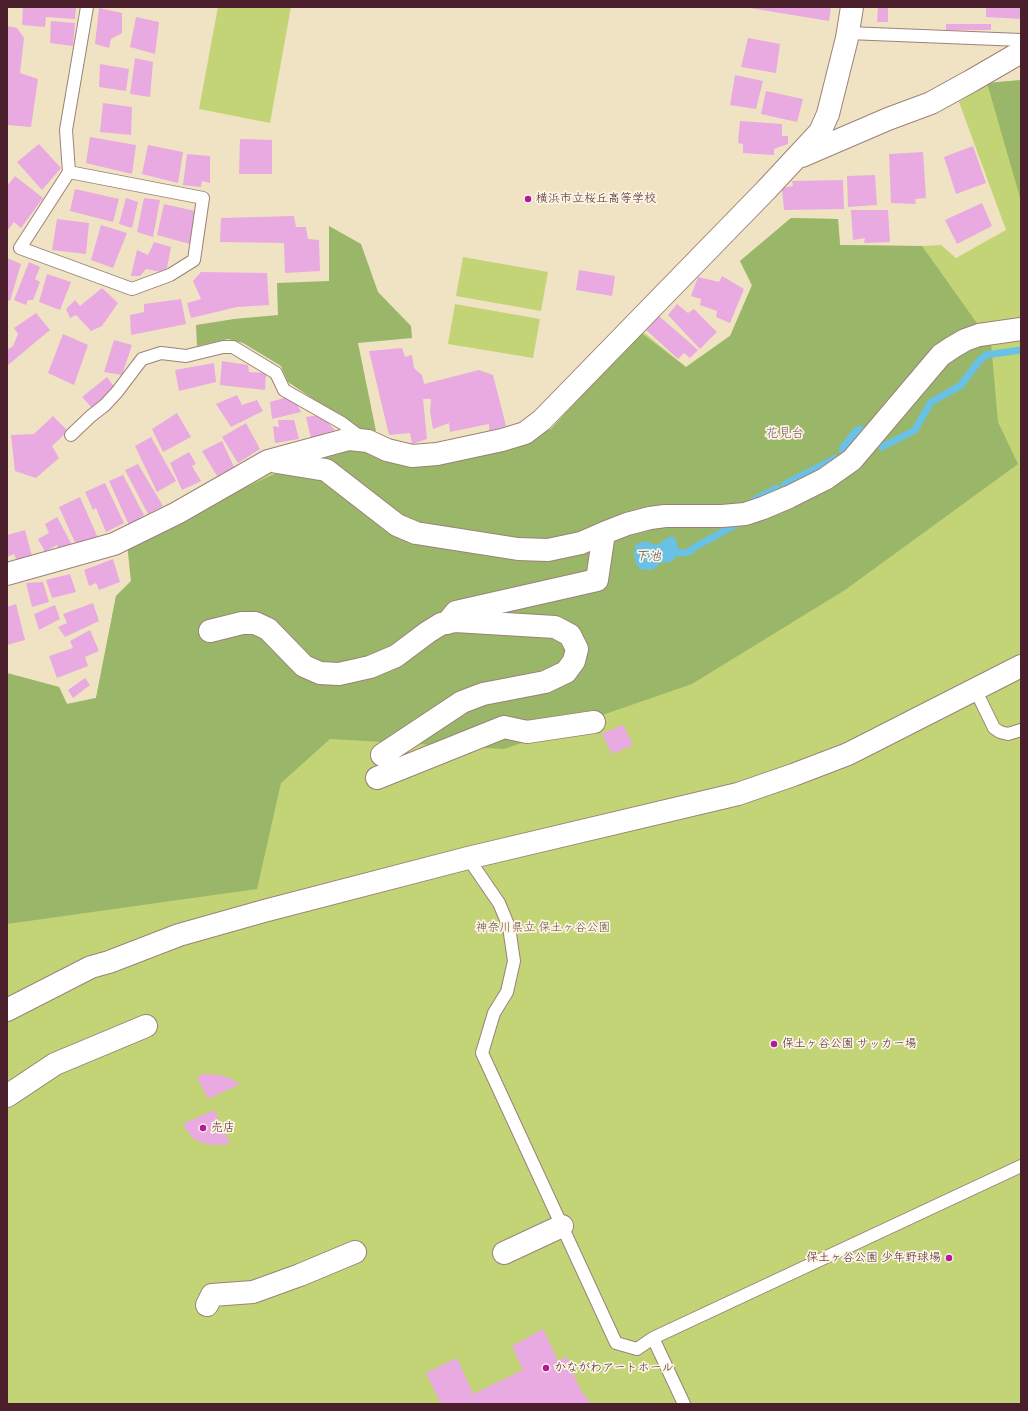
<!DOCTYPE html>
<html>
<head>
<meta charset="utf-8">
<style>
  body { margin:0 }
  #map { position:relative; width:1028px; height:1411px; overflow:hidden; background:#f0e3c4; font-family:Delius,sans-serif }
  canvas { display:block }
  .frame { position:absolute; inset:0; border:8px solid #4a1f2b; pointer-events:none }
</style>
</head>
<body>
<div id="map">
<canvas width="1028" height="1411"></canvas>
<div class="frame"></div>
</div>
<script>
const g = document.querySelector('canvas').getContext('2d');
g.lineJoin = 'round';
function paint(path, color) {
  g.fillStyle = color;
  g.fill(path, 'evenodd');
}
function shape(rows) {
  const path = new Path2D();
  for (const r of rows) {
    path.moveTo(r[0], r[1]);
    for (let i = 2; i < r.length; i += 2) path.lineTo(r[i], r[i + 1]);
  }
  return path;
}
function trace(path, color, width, dash) {
  g.strokeStyle = color;
  g.lineWidth = width;
  g.lineCap = dash ? 'butt' : 'round';
  g.setLineDash(dash || []);
  g.stroke(path);
}
function label(font, color, halo, rows, align = 'center') {
  g.font = font + ' Delius,"Klee One",sans-serif';
  g.lineWidth = 3.5;
  g.setLineDash([]);
  g.textBaseline = 'middle';
  g.strokeStyle = halo;
  g.fillStyle = color;
  for (const [text, x, y, turn = 0] of rows) {
    g.save();
    g.translate(x, y);
    g.rotate((+turn || 0) * Math.PI / 180);
    g.textAlign = isNaN(turn) ? turn : align;
    if (halo) g.strokeText(text, 0, 0);
    g.fillText(text, 0, 0);
    g.restore();
  }
}
const green = shape([
  [218,7,291,7,270,123,199,109],
  [1021,80,1021,1404,7,1404,7,673,59,687,67,704,96,698,116,596,131,581,127,542,266,472,355,449,422,463,495,453,551,429,641,330,686,367,731,335,752,286,740,261,791,218,838,219,840,245,922,246,941,245,956,258,1006,230,959,102,987,83],
  [463,257,548,272,541,311,456,296],
  [455,304,540,319,533,358,448,344]
]);
const forest = shape([
  [1021,80,1021,201,987,83],
  [791,218,838,219,840,245,922,246,991,343,998,422,1018,464,845,590,692,684,504,749,330,739,281,783,257,889,7,924,7,673,59,687,67,704,96,698,116,596,131,581,127,542,281,471,355,449,422,463,495,453,551,429,640,332,686,367,730,336,752,285,740,261],
  [329,226,361,244,378,292,411,326,412,338,358,343,376,431,364,433,288,382,281,366,243,343,228,339,197,346,196,325,234,319,278,315,277,283,329,281]
]);
const water = shape([
  [672,536,676,540,677,546,680,550,679,555,677,555,674,559,670,562,659,563,658,566,652,570,641,569,637,566,634,556,635,547,637,544,645,541,656,545,659,544,665,539]
]);
const stream = shape([
  [882,447,915,430,931,402,960,386,980,360,986,355,1021,350],
  [842,449,856,431,860,429,865,432],
  [785,484,836,458],
  [754,500,777,488],
  [679,553,689,552,695,547,737,524]
]);
const building = shape([
  [23,7,76,7,75,19,46,17,45,27,22,25],
  [744,7,831,7,829,21],
  [878,7,888,7,888,22,877,22],
  [986,7,1021,7,1021,19,986,17],
  [99,8,122,13,122,33,111,39,109,48,95,44],
  [136,17,159,22,155,54,130,47],
  [51,21,75,23,73,46,50,43],
  [946,24,991,24,991,30,946,30],
  [7,26,17,28,24,38,20,73,38,79,31,127,7,125],
  [748,38,780,44,776,73,741,67],
  [135,58,153,62,150,97,130,94],
  [100,64,129,69,126,91,99,87],
  [735,75,763,81,756,109,730,105],
  [766,91,803,99,797,122,761,114],
  [103,103,132,107,131,135,100,132],
  [740,121,782,124,782,136,788,136,788,144,774,149,774,155,743,153,743,144,738,143],
  [90,137,136,145,132,174,86,163],
  [240,139,272,140,272,174,239,174],
  [39,144,61,168,42,190,17,162],
  [148,145,183,152,178,183,142,174],
  [973,146,986,183,956,194,944,157],
  [923,152,926,198,915,199,916,204,891,203,889,154],
  [187,154,210,156,210,183,202,181,201,187,183,185],
  [875,175,877,205,848,207,847,176],
  [15,176,43,198,21,228,14,222,7,231,7,186],
  [843,180,844,209,784,210,782,188,793,186,792,181],
  [75,189,119,199,113,222,70,211],
  [126,198,138,202,132,228,119,224],
  [144,198,160,200,153,237,137,232],
  [982,203,992,226,957,244,945,220],
  [164,204,195,211,190,244,157,235],
  [851,210,888,210,890,242,864,243,865,238,853,240],
  [294,216,296,227,306,227,308,239,319,240,320,271,285,273,284,243,220,242,221,218],
  [57,219,89,223,86,254,52,250],
  [101,225,127,233,113,268,91,260],
  [154,242,171,247,166,273,146,269,140,276,131,276,137,250,148,255],
  [7,258,21,264,10,301,7,300],
  [29,262,40,267,35,279,40,282,33,300,28,300,26,305,14,300],
  [579,270,615,276,612,296,576,290],
  [201,272,267,273,269,305,237,307,191,318,187,303,201,299,193,281],
  [47,274,71,282,60,310,39,302],
  [722,276,744,289,730,323,716,317,717,311,700,305,701,299,691,296,698,277,719,282],
  [102,288,118,303,102,326,91,331,76,315,70,318,66,309,75,300,80,306],
  [181,299,186,324,131,335,130,315,144,312,144,304],
  [677,304,688,313,694,309,717,332,700,349,668,315],
  [36,313,50,330,8,365,7,364,7,350,13,346,18,334,14,328],
  [659,316,698,350,690,358,684,353,678,359,645,329],
  [63,334,88,345,74,385,48,373],
  [114,340,132,345,122,375,104,372],
  [402,348,405,357,412,355,414,368,422,375,424,384,479,370,493,375,506,426,489,431,489,424,450,432,449,423,433,429,430,412,431,399,423,399,427,439,412,444,410,433,389,435,369,351],
  [222,361,248,365,249,372,266,373,265,390,220,385],
  [214,363,216,382,179,391,175,370],
  [107,377,115,388,92,408,82,397],
  [237,395,242,405,257,400,263,411,231,427,216,404],
  [287,397,297,404,301,412,272,419,270,402],
  [177,413,191,437,163,452,152,429],
  [320,415,335,430,311,438,306,417],
  [53,416,68,431,52,446,59,458,36,478,15,471,11,435,34,434],
  [278,420,294,420,299,439,275,443,273,426,279,427],
  [246,423,260,449,238,463,222,437],
  [151,437,176,481,157,492,135,446],
  [222,441,234,467,217,476,202,451],
  [189,452,196,464,192,466,201,481,182,490,170,463],
  [138,464,163,506,148,514,125,470],
  [123,475,144,515,129,525,109,481],
  [105,483,124,523,106,532,96,508,93,510,85,492],
  [80,497,98,538,77,547,59,507],
  [57,517,72,545,59,552,57,545,45,552,38,539,49,533,45,524],
  [25,530,32,556,17,561,14,554,7,557,7,535],
  [113,559,120,582,99,590,96,583,89,586,84,570],
  [70,574,76,592,52,598,46,580],
  [43,582,49,602,32,607,26,583],
  [93,603,99,621,65,637,58,627,67,623,63,614],
  [16,604,25,640,7,645,7,607],
  [55,605,60,619,39,630,34,614],
  [90,630,99,651,85,657,88,666,57,678,49,656,73,648,70,641],
  [85,678,90,685,73,698,68,690],
  [623,725,633,745,612,754,602,734],
  [203,1074,220,1075,232,1079,240,1084,208,1099,197,1077],
  [214,1110,230,1144,210,1145,195,1140,187,1131,183,1124],
  [543,1329,558,1361,567,1357,569,1361,568,1363,583,1395,586,1395,590,1404,441,1404,426,1373,457,1358,473,1394,523,1370,512,1346]
]);
const lane = shape([
  [848,33,1021,40],
  [69,172,203,198,194,260,170,275,132,289,20,248,69,172,66,130,87,7],
  [71,435,91,416,105,405,117,392,142,359,161,353,186,356,223,347,233,347,276,373,284,390,342,423,362,438],
  [975,689,994,728,1000,732,1008,734,1021,730],
  [468,858,499,903,509,927,514,961,507,992,494,1013,482,1053,616,1343,637,1349,653,1338,1021,1166],
  [653,1338,684,1404]
]);
const street = shape([
  [802,156,888,119,931,103,971,81,1021,52],
  [277,462,326,470,397,525,416,533,518,549,548,550,581,543,604,533],
  [7,574,114,544,177,513,268,461,349,439,368,441,387,450,412,456,437,454,502,440,525,433,542,420,767,189,820,132,828,114,847,38,852,7],
  [447,623,456,612,597,580,604,533,627,524,650,518,665,516,722,516,745,514,763,508,789,497,825,479,852,460,941,355,953,347,965,340,979,335,1021,329],
  [210,631,242,623,255,623,268,629,304,666,320,673,339,674,370,667,396,656,428,632,441,624,455,621,555,627,570,635,577,649,574,661,566,672,545,682,483,694,462,702,382,755],
  [377,778,504,727,527,732,594,722],
  [7,1096,55,1064,146,1026],
  [504,1253,562,1226],
  [207,1305,212,1295,253,1292,300,1275,355,1252]
]);
const secondary = shape([
  [7,1010,91,967,109,962,179,935,264,911,468,858,738,794,793,775,848,754,1021,666]
]);
const markers = [
  [528,199,4,"#b5179e"],
  [774,1044,4,"#b5179e"],
  [203,1128,4,"#b5179e"],
  [949,1258,4,"#b5179e"],
  [546,1368,4,"#b5179e"]
];
const poiNames = [
  ["横浜市立桜丘高等学校",536,199],
  ["保土ヶ谷公園 サッカー場",782,1044],
  ["売店",211,1128],
  ["保土ヶ谷公園 少年野球場",941,1258,"right"],
  ["かながわアートホール",554,1368]
];
const parkNames = [
  ["神奈川県立 保土ヶ谷公園",543,928]
];
const neighbourhoodNames = [
  ["花見台",785,433]
];
const waterNames = [
  ["下池",648,556]
];
paint(green, '#c3d477');
paint(forest, '#9ab668');
paint(water, '#69c1e6');
trace(stream, '#69c1e6', 7);
paint(building, '#e8aae0');
trace(lane, '#9d8178', 14);
trace(street, '#9d8178', 24);
trace(secondary, '#9d8178', 24);
trace(lane, '#fff', 12);
trace(street, '#fff', 22);
trace(secondary, '#fff', 22);
for (const [x, y, r, color] of markers) {
  const dot = new Path2D();
  dot.arc(x, y, r, 0, 2 * Math.PI);
  g.fillStyle = color;
  g.fill(dot);
  trace(dot, '#fcf5e5', 1.5);
}
label('12px', '#4a1f2b', '#fcf5e5', poiNames, 'left');
label('12px', '#684c3e', '#fcf5e5', parkNames);
label('13px', '#81506a', '#fcf5e5', neighbourhoodNames);
label('italic 13px', '#535063', '#fcf5e5', waterNames);
</script>
</body>
</html>
